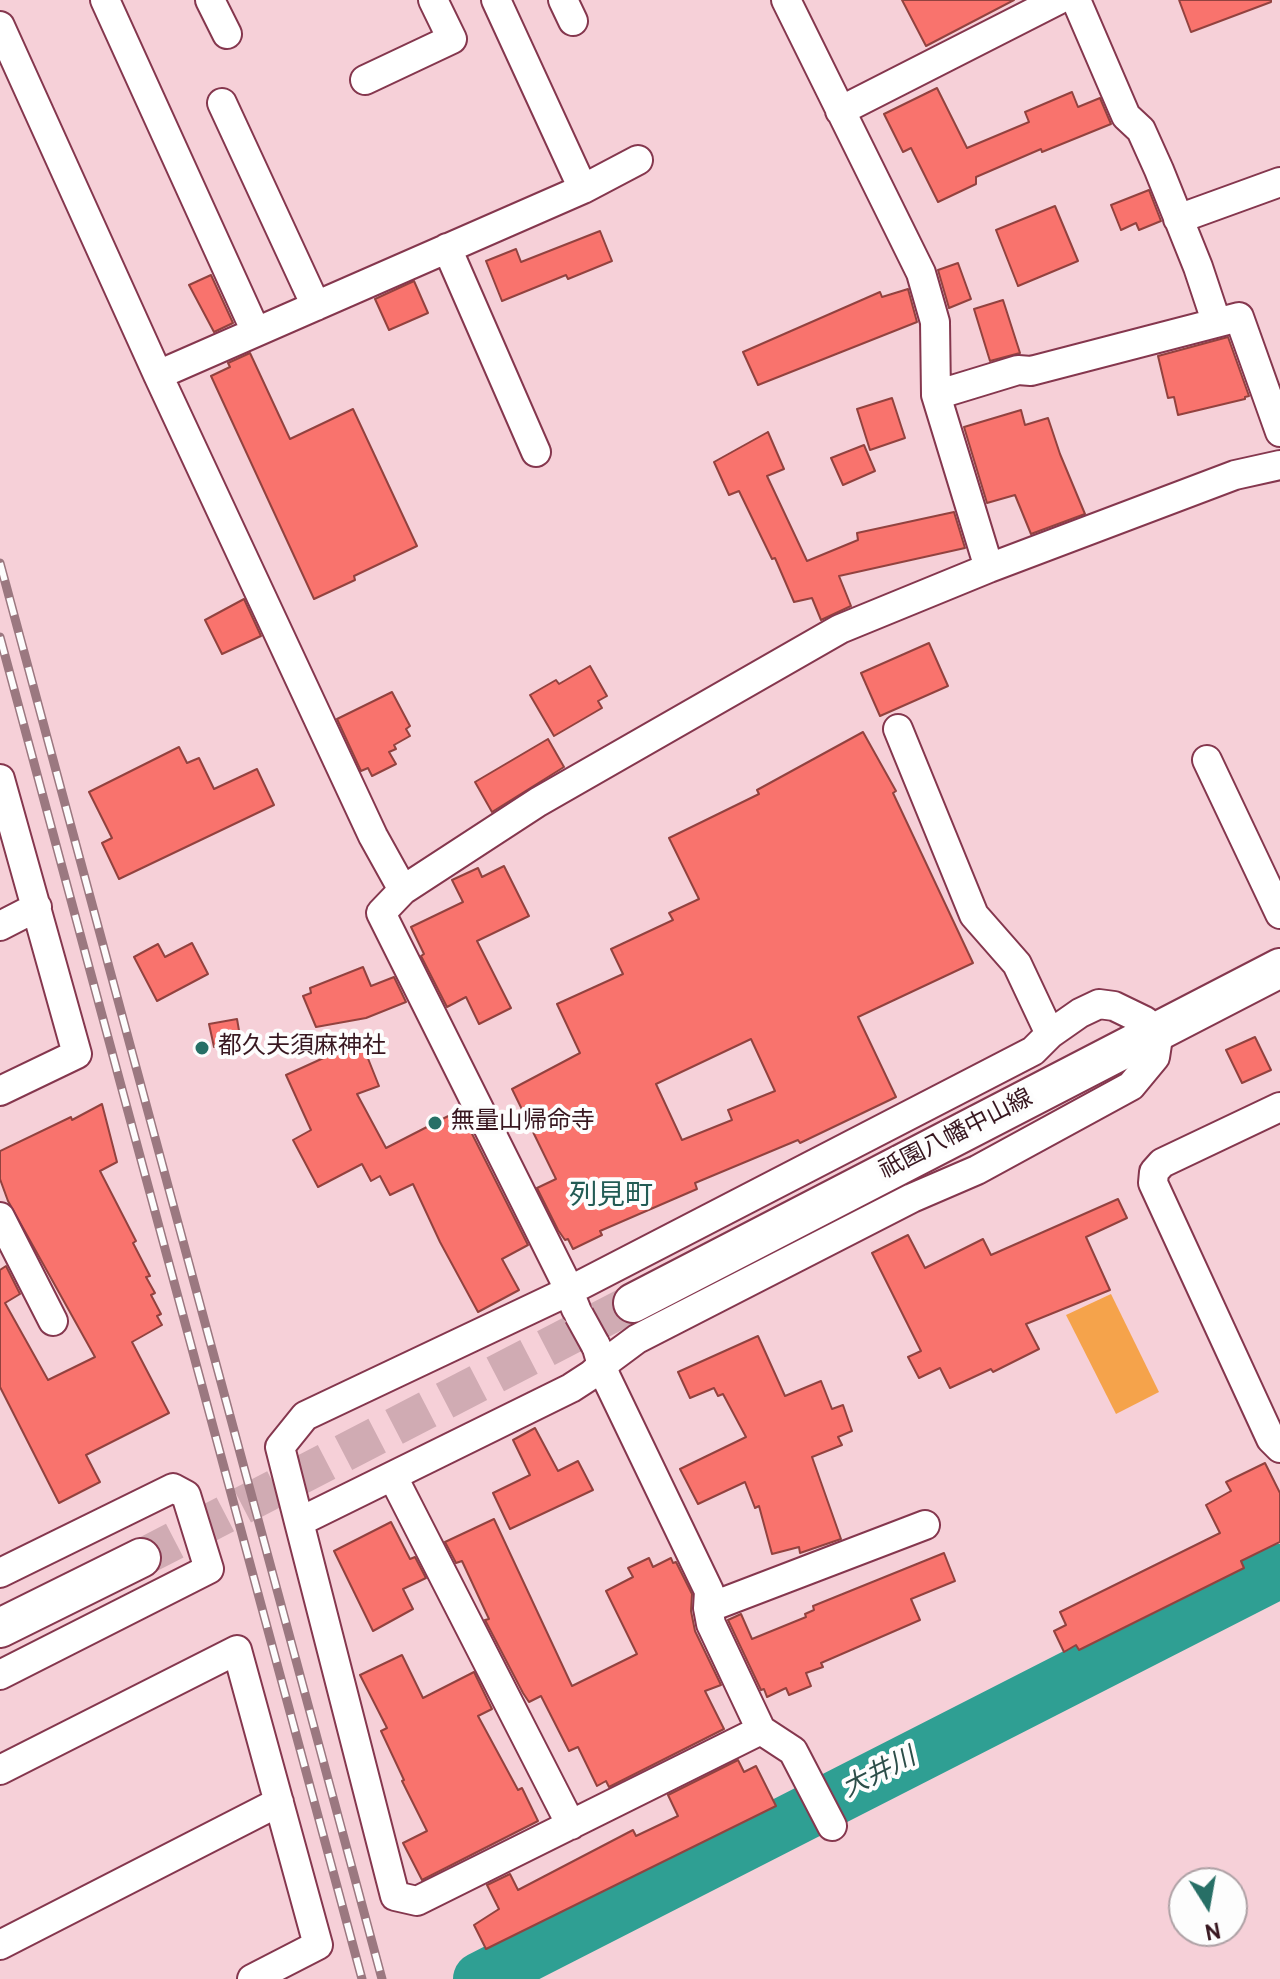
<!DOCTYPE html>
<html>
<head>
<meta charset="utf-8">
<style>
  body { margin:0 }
  #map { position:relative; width:1280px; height:1979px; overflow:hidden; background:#f6d0d8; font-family:Overpass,sans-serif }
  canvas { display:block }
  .north { position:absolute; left:1168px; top:1867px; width:80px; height:80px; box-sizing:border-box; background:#fdfdfd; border:2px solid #aea1a5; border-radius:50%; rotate:169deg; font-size:22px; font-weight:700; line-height:32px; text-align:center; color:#381720 }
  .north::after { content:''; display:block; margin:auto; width:28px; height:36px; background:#276f66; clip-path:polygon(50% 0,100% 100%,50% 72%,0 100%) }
</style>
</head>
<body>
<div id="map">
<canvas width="1280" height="1979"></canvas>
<div class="north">N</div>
</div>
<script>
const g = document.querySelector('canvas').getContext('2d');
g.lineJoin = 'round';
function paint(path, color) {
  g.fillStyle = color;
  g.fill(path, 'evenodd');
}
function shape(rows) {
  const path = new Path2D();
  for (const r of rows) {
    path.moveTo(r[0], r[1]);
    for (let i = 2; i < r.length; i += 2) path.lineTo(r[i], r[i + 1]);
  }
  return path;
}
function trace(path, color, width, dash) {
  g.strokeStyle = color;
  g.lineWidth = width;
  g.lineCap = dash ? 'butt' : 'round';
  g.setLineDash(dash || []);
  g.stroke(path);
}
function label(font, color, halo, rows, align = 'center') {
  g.font = font + ' Overpass,"Noto Sans JP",sans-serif';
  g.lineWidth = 8;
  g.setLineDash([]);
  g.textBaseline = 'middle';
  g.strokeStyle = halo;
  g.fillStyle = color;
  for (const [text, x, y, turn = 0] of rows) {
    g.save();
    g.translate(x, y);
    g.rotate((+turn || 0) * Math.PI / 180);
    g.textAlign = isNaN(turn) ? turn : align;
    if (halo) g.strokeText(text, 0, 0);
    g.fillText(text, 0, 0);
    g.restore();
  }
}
const green = shape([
  [1111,1294,1159,1392,1116,1414,1066,1315]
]);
const river = shape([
  [480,1979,1280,1571]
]);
const building = shape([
  [902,0,1014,0,926,46,902,0],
  [1179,0,1271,0,1271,2,1191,32,1179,0],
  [937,88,967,148,1029,122,1025,112,1072,92,1078,107,1100,98,1111,124,1042,152,1041,149,976,177,976,184,938,202,911,148,903,152,884,114,937,88],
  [1149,190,1161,221,1139,230,1136,223,1121,230,1111,205,1149,190],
  [1055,206,1078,261,1018,286,996,230,1055,206],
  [600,231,612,261,568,279,566,275,502,301,486,261,516,249,521,262,600,231],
  [958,263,971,299,949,308,938,270,958,263],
  [211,275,233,323,214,332,189,285,211,275],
  [414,281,428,313,389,330,375,299,414,281],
  [908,289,917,322,758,385,743,352,880,292,882,297,908,289],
  [1003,300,1020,353,990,361,974,309,1003,300],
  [1228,337,1249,396,1245,397,1245,399,1178,415,1174,397,1168,398,1158,356,1228,337],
  [250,353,290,439,353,409,417,546,354,576,355,580,314,599,211,376,230,367,228,363,250,353],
  [892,398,905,438,870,450,857,409,892,398],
  [1021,410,1025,425,1048,418,1060,454,1085,514,1031,534,1015,495,987,503,964,427,1021,410],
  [768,432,784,469,767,476,807,561,858,540,857,533,954,512,965,548,839,576,851,606,821,620,812,598,794,602,775,558,772,559,739,491,729,495,714,462,768,432],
  [864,445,875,471,843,485,831,458,864,445],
  [244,599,261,636,222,654,205,620,244,599],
  [929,643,948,686,880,716,861,673,929,643],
  [590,666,607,696,598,701,602,708,554,736,530,695,556,680,559,684,590,666],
  [392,692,410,726,406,729,410,736,394,745,396,749,389,752,396,764,372,776,368,768,361,771,337,719,392,692],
  [863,732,896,791,893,793,973,963,858,1017,896,1097,800,1143,798,1140,695,1183,697,1189,600,1231,602,1235,573,1249,568,1239,565,1240,558,1230,537,1188,556,1179,512,1089,580,1053,557,1004,623,974,611,949,673,920,669,913,699,899,669,838,759,794,757,790,863,732],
  [751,1039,775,1091,728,1110,732,1120,682,1140,656,1084,751,1039],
  [548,739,564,767,492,812,475,782,548,739],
  [179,747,187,763,199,758,214,789,257,769,274,805,119,879,102,843,112,838,89,792,179,747],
  [504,866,529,916,477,941,511,1008,479,1024,466,997,447,1007,421,956,424,954,411,927,463,902,452,880,478,868,482,877,504,866],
  [192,943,208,974,157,1001,134,957,158,944,165,957,192,943],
  [363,967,371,986,394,977,406,1002,366,1018,316,1027,303,996,311,993,310,988,363,967],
  [237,1019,241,1042,214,1047,209,1024,237,1019],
  [1255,1037,1271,1070,1242,1083,1226,1050,1255,1037],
  [361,1041,379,1086,357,1094,386,1148,460,1110,528,1245,502,1259,519,1290,478,1312,440,1242,413,1184,390,1195,380,1176,371,1181,362,1164,318,1187,293,1140,311,1130,286,1075,361,1041],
  [102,1104,117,1162,100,1171,136,1241,133,1243,150,1276,146,1277,155,1293,151,1295,161,1314,157,1316,162,1325,132,1342,169,1413,86,1455,100,1482,59,1503,0,1387,0,1270,6,1266,20,1294,5,1303,48,1380,95,1357,8,1201,0,1179,0,1151,71,1117,72,1120,102,1104],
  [1118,1199,1127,1218,1086,1237,1110,1290,1026,1324,1039,1349,993,1372,991,1369,950,1388,940,1368,919,1378,908,1357,921,1351,872,1253,908,1235,925,1268,983,1239,991,1255,1118,1199],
  [758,1336,785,1396,821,1381,832,1409,843,1405,852,1431,838,1437,842,1445,812,1457,841,1539,800,1553,799,1547,772,1554,759,1506,755,1508,745,1482,698,1504,680,1469,746,1437,723,1394,718,1396,714,1388,690,1398,678,1372,758,1336],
  [535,1428,558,1471,578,1461,593,1490,510,1529,493,1493,530,1475,513,1440,535,1428],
  [1265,1463,1280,1493,1280,1542,1241,1561,1244,1568,1079,1650,1076,1645,1064,1652,1054,1631,1066,1625,1060,1612,1220,1533,1206,1505,1231,1491,1226,1482,1265,1463],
  [494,1519,572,1686,637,1654,606,1591,633,1577,628,1568,649,1558,653,1567,671,1558,673,1563,676,1562,692,1594,691,1611,695,1631,721,1685,705,1691,724,1729,609,1787,606,1781,597,1786,578,1747,569,1751,541,1696,529,1702,523,1693,485,1620,489,1619,462,1561,456,1563,445,1542,494,1519],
  [391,1522,410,1559,415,1557,426,1578,403,1589,413,1609,373,1631,334,1551,391,1522],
  [944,1553,955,1581,911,1599,920,1620,821,1663,823,1667,806,1673,811,1686,789,1695,786,1688,767,1697,764,1689,761,1690,728,1620,741,1614,752,1639,806,1617,805,1614,814,1610,813,1606,944,1553],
  [402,1655,423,1698,474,1672,492,1709,478,1716,518,1790,522,1788,538,1821,422,1880,403,1843,427,1831,402,1781,404,1780,381,1731,387,1728,360,1675,402,1655],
  [738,1760,744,1772,756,1766,776,1806,486,1949,474,1925,499,1909,487,1885,510,1874,518,1890,633,1830,636,1836,678,1816,668,1795,738,1760]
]);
const secondaryTunnel = shape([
  [141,1558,633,1303]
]);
const street = shape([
  [105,0,256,332],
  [210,0,227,34],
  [496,0,583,189],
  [563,0,573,21],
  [786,0,921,273,935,322,936,395,989,568],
  [1076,0,1126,116,1141,130,1159,170,1198,267,1216,321],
  [0,26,158,375,373,836,403,890,381,913,563,1277,576,1309],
  [365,80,452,39,433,0],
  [222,103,316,306],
  [840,111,1058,0],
  [1178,219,1280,182],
  [447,248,536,452],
  [158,375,583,189,638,160],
  [936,395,1018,370,1031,371,1239,317,1280,432],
  [898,729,974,915,1017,964,1050,1034],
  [1207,760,1280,914],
  [0,779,77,1054,0,1091],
  [403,890,538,802,840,629,989,568,1235,475,1280,465],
  [0,926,37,907],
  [1280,1107,1162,1163,1154,1172,1153,1183,1271,1439,1280,1448],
  [0,1217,53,1321],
  [393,1477,571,1825],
  [299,1522,571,1388,591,1375,602,1365,637,1339,912,1198,977,1170,1131,1086,1155,1057,1157,1044,1154,1034,1145,1021,1114,1006,1099,1004,1080,1013,1050,1034,1033,1051,569,1291,305,1416,280,1447,299,1522,395,1896,417,1901,761,1730,711,1624,708,1608,709,1591,606,1377,602,1365,597,1348,595,1344],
  [0,1573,173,1488,186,1495,209,1569,0,1675],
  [708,1608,925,1525],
  [761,1730,793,1751,832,1826],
  [0,1770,237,1650,318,1945,252,1979],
  [0,1945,279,1802]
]);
const secondary = shape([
  [633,1303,1280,968],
  [0,1628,141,1558]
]);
const rail = shape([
  [0,563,382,1979],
  [0,637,362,1979]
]);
const streetBridge = shape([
  [579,1315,595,1344]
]);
const markers = [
  [202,1048,8,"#276f66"],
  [435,1123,8,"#276f66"]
];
const poiNames = [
  ["都久夫須麻神社",218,1048],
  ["無量山帰命寺",451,1123]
];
const streetNames = [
  ["祇園八幡中山線",957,1136,-27]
];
const waterNames = [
  ["大井川",880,1775,-27]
];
const quarterNames = [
  ["列見町",611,1198]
];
paint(green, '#f5a34b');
trace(river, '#2f9f93', 54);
paint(building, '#f9736d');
trace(building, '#92423f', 2);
trace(secondaryTunnel, '#d0abb3', 38, [38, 19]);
trace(street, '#85374e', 32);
trace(secondary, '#85374e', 42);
trace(street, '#fff', 28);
trace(secondary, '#fff', 38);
trace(rail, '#9b7880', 9);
trace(rail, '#fdfdfd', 6, [18]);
trace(streetBridge, '#85374e', 32, []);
trace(streetBridge, '#fff', 28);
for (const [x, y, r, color] of markers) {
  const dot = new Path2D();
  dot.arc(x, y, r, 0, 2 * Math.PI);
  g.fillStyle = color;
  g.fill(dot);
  trace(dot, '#fdfdfd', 3);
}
label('24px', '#381720', '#fdfdfd', poiNames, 'left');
label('24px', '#381720', '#fdfdfd', streetNames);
label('italic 26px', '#2c4d48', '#fdfdfd', waterNames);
label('28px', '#225b54', '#fdfdfd', quarterNames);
</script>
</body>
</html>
